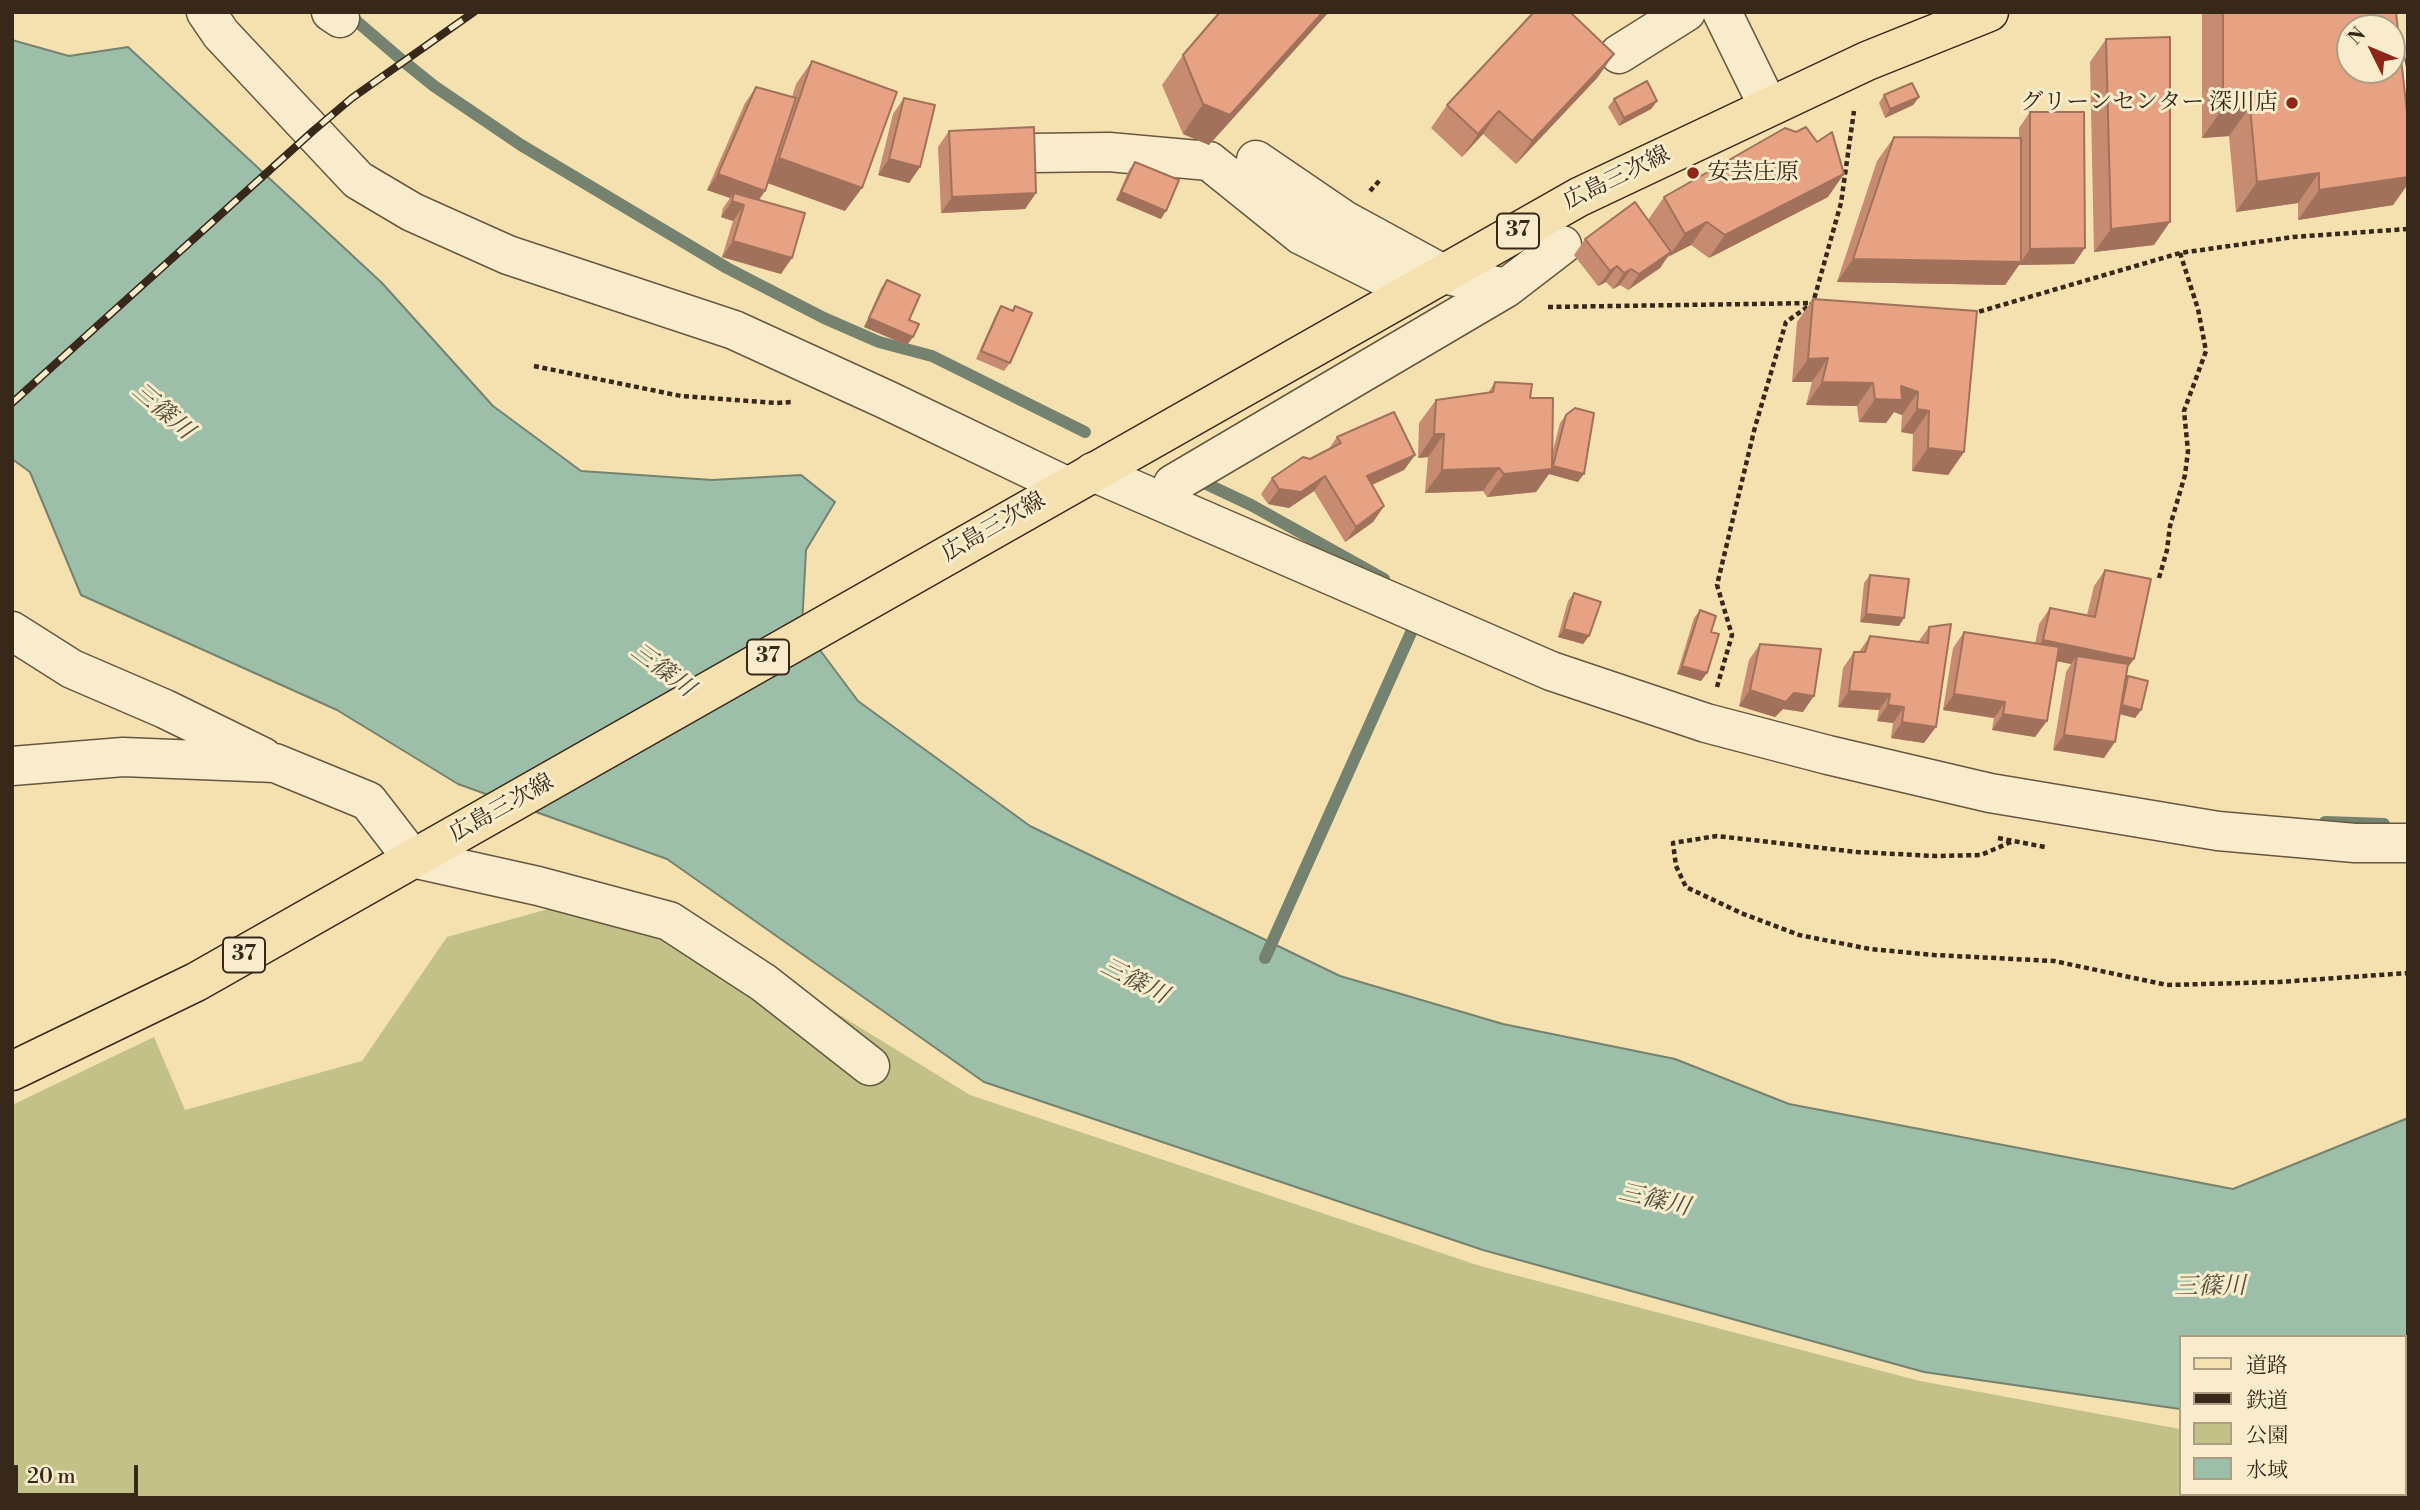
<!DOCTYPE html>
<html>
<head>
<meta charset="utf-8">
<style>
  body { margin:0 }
  #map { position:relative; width:2420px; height:1510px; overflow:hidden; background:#f5e1b0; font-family:"Libre Bodoni","Noto Serif JP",serif }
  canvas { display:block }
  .frame { position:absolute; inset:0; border:14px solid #38281a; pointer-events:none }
  .legend { position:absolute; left:2179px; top:1335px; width:228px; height:161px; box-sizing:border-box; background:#f8eccc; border:2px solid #ab9e85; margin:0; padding:9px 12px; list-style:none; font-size:21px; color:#38281a }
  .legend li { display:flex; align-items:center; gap:14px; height:35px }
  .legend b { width:35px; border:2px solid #ab9e85 }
  .north { position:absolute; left:2336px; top:14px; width:70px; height:70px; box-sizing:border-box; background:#f8eccc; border:2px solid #ab9e85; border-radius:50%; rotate:313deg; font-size:19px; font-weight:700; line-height:28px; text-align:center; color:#38281a }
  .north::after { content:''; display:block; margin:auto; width:24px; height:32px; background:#8f2418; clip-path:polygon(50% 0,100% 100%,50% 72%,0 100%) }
  .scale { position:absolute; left:14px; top:1465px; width:124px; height:32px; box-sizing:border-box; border:4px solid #38281a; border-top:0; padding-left:9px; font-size:21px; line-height:24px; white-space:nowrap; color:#38281a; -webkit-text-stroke:5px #f8eccc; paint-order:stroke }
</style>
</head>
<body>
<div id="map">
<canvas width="2420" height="1510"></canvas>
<div class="frame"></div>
<ul class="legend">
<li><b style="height:9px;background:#f5e1b0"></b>道路</li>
<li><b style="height:9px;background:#38281a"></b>鉄道</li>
<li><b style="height:19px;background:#c2c187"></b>公園</li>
<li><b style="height:19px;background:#9dbea8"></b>水域</li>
</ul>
<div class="north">N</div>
<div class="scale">20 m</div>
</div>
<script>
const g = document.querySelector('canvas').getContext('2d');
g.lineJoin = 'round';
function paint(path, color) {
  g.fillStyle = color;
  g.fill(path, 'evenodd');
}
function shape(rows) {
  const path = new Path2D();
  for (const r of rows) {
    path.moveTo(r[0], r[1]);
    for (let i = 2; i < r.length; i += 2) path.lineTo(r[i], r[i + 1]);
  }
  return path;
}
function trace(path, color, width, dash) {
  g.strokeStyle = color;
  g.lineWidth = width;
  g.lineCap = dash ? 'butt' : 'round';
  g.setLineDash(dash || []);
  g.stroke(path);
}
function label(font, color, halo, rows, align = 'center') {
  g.font = font + ' "Libre Bodoni","Noto Serif JP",serif';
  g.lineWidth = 6;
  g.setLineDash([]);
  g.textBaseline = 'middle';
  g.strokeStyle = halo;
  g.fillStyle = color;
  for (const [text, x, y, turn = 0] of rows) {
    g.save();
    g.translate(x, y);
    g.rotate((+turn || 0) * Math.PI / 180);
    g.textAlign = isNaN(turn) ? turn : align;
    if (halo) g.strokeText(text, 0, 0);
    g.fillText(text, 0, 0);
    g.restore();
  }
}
const green = shape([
  [581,900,698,928,970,1095,1480,1266,1920,1381,2180,1429,2180,1494,2404,1494,2404,1466,2408,1466,2408,1498,12,1498,12,1105,154,1037,185,1110,362,1061,447,937]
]);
const water = shape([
  [12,40,69,56,128,47,382,283,493,406,581,471,712,480,801,475,835,502,806,550,802,626,858,701,1030,826,1340,976,1503,1024,1675,1059,1789,1104,2233,1189,2408,1118,2408,1431,2404,1431,2404,1337,2180,1337,2180,1409,1924,1372,1483,1250,984,1082,667,859,458,784,337,710,81,595,30,472,12,459,12,40]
]);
const stream = shape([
  [347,13,403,61,434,86,521,145,727,268,824,318,879,342,932,356,1085,432],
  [1196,479,1251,505,1384,579],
  [2325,822,2384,824],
  [1265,958,1418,617]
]);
const path = shape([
  [1370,191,1381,179],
  [1548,307,1816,303],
  [1971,314,2180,253,2293,237,2408,229],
  [534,366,681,396,776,403,792,402],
  [2159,578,2167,550,2170,526,2185,475,2188,451,2184,411,2206,351,2198,309,2180,253],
  [1717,687,1732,635,1717,585,1755,427,1786,322,1813,303,1841,203,1854,111],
  [1998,838,2045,847],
  [2011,842,1981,855,1936,856,1857,852,1717,836,1673,843,1676,866,1686,887,1741,913,1799,935,1870,949,1934,955,2054,961,2167,985,2279,982,2408,973]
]);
const service = shape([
  [2392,47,2398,76,2408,100]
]);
const minor = shape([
  [206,12,221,34,358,180,412,212,508,255,734,330,887,400,1066,486],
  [331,12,340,18],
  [1722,12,1768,106],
  [1619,54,1686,12],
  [1032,153,1109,152,1209,161,1301,235,1412,291],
  [1256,160,1344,220,1443,274,1506,288,1562,245],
  [1093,472,1551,671,1706,723,1828,755,1990,793,2218,831,2355,843,2408,843],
  [1173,484,1506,288],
  [12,631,72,669,165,709,263,757],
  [12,766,123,757,275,763,368,801,412,858,538,886,669,921,764,983,870,1066]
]);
const primary = shape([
  [12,1071,196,982,1579,197,1867,61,1989,12]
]);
const rail = shape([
  [12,403,313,131,352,98,474,12]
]);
const wall = shape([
  [1220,12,1209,145,1183,134,1162,85,1183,55],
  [2202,12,2396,12,2408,122,2408,184,2393,205,2298,220,2298,203,2236,212,2229,136,2202,138],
  [2106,39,2154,245,2094,252,2090,62],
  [812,61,845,211,768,183,765,191,759,200,781,274,722,257,733,221,721,217,723,208,730,198,707,190,745,103,756,87,792,97,796,84],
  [1598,77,1516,164,1483,134,1462,157,1431,128,1447,105],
  [1884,95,1919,97,1913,105,1885,118,1879,103],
  [904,98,920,167,909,183,878,175,893,114],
  [1614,99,1657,101,1651,109,1619,126,1608,107],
  [2030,112,2074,264,2019,265,2005,285,1837,282,1877,161,1894,137,2019,138,2019,128],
  [949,131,1036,193,1025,209,941,213,938,147],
  [1135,162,1161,219,1116,200,1129,170],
  [1664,197,1828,197,1709,258,1691,245,1668,256,1660,268,1628,290,1620,285,1613,289,1606,282,1598,286,1574,255,1585,239,1648,220],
  [887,280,909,320,913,337,907,345,864,327,881,288],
  [1813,299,1977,311,1964,452,1948,475,1912,471,1913,434,1901,432,1902,415,1894,412,1886,423,1859,422,1857,406,1806,405,1812,382,1792,382,1797,322],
  [1001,306,1012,311,1015,306,1010,363,1004,371,976,359,996,314],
  [1495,382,1530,398,1552,454,1560,423,1566,415,1578,482,1549,474,1536,492,1487,497,1483,491,1425,493,1428,457,1418,458,1419,423,1436,400,1488,393],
  [1337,437,1415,455,1404,470,1372,485,1384,506,1373,522,1345,542,1314,491,1289,508,1268,504,1261,494,1272,478,1328,450],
  [2105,570,2134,659,2127,668,2125,682,2128,676,2141,710,2135,718,2119,714,2104,758,2053,750,2066,672,2071,664,2056,661,2035,737,1992,730,1994,718,1943,710,1953,648,1964,632,2035,644,2039,624,2050,608,2087,615,2094,586],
  [1870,575,1904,618,1899,626,1860,622,1864,583],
  [1574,593,1589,636,1583,644,1558,637,1568,601],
  [1700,610,1711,632,1701,681,1677,674,1694,618],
  [1929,627,1924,743,1891,738,1893,723,1877,721,1879,710,1838,707,1843,668,1854,652,1859,652,1870,636,1918,642],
  [1760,644,1803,712,1783,709,1775,717,1739,706,1749,660]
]);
const shadedWall = shape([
  [1323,12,1329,12,1209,145,1183,134,1203,104],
  [1614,54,1598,77,1516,164,1532,141],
  [1919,97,1913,105,1885,118,1890,109],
  [1657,101,1651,109,1619,126,1624,118],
  [2250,107,2229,136,2202,138,2223,108],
  [1499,111,1483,134,1462,157,1478,134],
  [779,158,862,188,845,211,762,181],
  [889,159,920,167,909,183,878,175],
  [2319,173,2298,203,2236,212,2257,182],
  [718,174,765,191,754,206,734,193,730,198,707,190],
  [1844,174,1828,197,1709,258,1725,235],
  [2408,177,2408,184,2393,205,2298,220,2319,190],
  [1121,192,1166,211,1161,219,1116,200],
  [1036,193,1025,209,941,213,952,197],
  [732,201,744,205,733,221,721,217],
  [1707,222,1691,245,1668,257,1685,234],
  [2170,222,2154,245,2094,252,2111,229],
  [733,241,792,258,781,274,722,257],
  [2085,248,2074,264,2019,265,2005,285,1837,282,1853,259,2021,262,2030,249],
  [1671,252,1660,268,1628,290,1639,274],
  [1617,266,1606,282,1598,286,1610,271],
  [1631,269,1620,285,1613,289,1624,273],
  [869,318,913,337,907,345,864,327],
  [1828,358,1812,382,1792,382,1808,359],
  [1822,382,1873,383,1857,406,1806,405],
  [1901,386,1918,392,1902,415,1894,412,1886,423,1859,422,1875,399],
  [1917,409,1929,411,1913,434,1901,432],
  [1434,434,1444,434,1428,457,1418,458],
  [1928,448,1964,452,1948,475,1912,471],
  [1415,455,1404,470,1356,492,1367,476],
  [1553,466,1584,474,1578,482,1549,474,1536,492,1487,497,1504,474],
  [1499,468,1483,491,1425,493,1442,470],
  [1325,476,1314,491,1289,508,1268,504,1279,489],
  [1384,506,1373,522,1345,542,1356,527],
  [1866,614,1904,618,1899,626,1860,622],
  [1564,629,1589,636,1583,644,1558,637],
  [2043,640,2134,659,2122,675,2077,656,2071,664,2032,656],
  [1682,666,1707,673,1701,681,1677,674],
  [1750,690,1794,693,1814,696,1803,712,1783,709,1775,717,1739,706],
  [1849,691,1890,694,1879,710,1838,707],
  [1954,694,2005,702,1994,718,1943,710],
  [1888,705,1904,707,1893,723,1877,721],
  [2122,705,2141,710,2135,718,2116,713],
  [2003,714,2047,721,2035,737,1992,730],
  [1902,722,1936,727,1924,743,1891,738],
  [2064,735,2115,742,2104,758,2053,750]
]);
const building = shape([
  [1220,12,1323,12,1230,115,1203,104,1183,55,1220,12],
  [1534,12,1570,12,1614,54,1532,141,1499,111,1478,134,1447,105,1534,12],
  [2223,12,2396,12,2408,122,2408,177,2319,190,2319,173,2257,182,2250,107,2223,108,2223,12],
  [2350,28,2392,28,2392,70,2350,70,2350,28],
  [2170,37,2170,222,2111,229,2106,39,2170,37],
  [812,61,897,92,862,188,779,158,812,61],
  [1647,81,1657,101,1624,118,1614,99,1647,81],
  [1912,83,1919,97,1890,109,1884,95,1912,83],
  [756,87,796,98,765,191,718,174,756,87],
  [904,98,935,105,920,167,889,159,904,98],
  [2030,112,2084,112,2085,248,2030,249,2030,112],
  [1034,127,1036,193,952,197,949,131,1034,127],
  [1806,127,1817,142,1832,132,1844,174,1725,235,1707,222,1685,234,1664,197,1785,128,1796,132,1806,127],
  [1894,137,2021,138,2021,262,1853,259,1894,137],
  [1135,162,1179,180,1166,211,1121,192,1135,162],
  [734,193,805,213,792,258,733,241,744,205,732,201,734,193],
  [1635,202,1671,252,1639,274,1631,269,1624,273,1617,266,1610,271,1585,239,1635,202],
  [887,280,920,295,909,320,919,324,913,337,869,318,887,280],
  [1813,299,1977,311,1964,452,1928,448,1929,411,1917,409,1918,392,1901,386,1902,400,1875,399,1873,383,1822,382,1828,358,1808,359,1813,299],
  [1001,306,1013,311,1015,306,1032,313,1010,363,981,351,1001,306],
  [1495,382,1532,384,1530,398,1553,398,1552,469,1504,474,1499,468,1442,470,1444,434,1434,434,1436,400,1493,392,1495,382],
  [1575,408,1594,413,1584,474,1553,466,1566,415,1575,408],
  [1394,412,1415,455,1367,476,1384,506,1356,527,1325,476,1301,492,1279,489,1272,478,1303,457,1310,459,1341,443,1337,437,1394,412],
  [2105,570,2151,579,2134,659,2043,640,2050,608,2095,617,2105,570],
  [1870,575,1909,579,1904,618,1866,614,1870,575],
  [1574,593,1601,602,1589,636,1564,629,1574,593],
  [1700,610,1716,616,1711,632,1719,634,1707,673,1682,666,1700,610],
  [1951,624,1936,727,1902,722,1904,707,1888,705,1890,694,1849,691,1854,652,1865,652,1870,636,1928,643,1929,627,1951,624],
  [1964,632,2059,647,2047,721,2003,714,2005,702,1954,694,1964,632],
  [1760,644,1821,649,1814,696,1794,693,1786,702,1750,690,1760,644],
  [2077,656,2128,664,2115,742,2064,735,2077,656],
  [2128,676,2148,681,2141,710,2122,705,2128,676]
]);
const markers = [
  [2292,103,7,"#8f2418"],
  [1693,173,7,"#8f2418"]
];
const shields = [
  [1518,231,42],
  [768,657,42],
  [244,955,42]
];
const shieldNames = [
  ["37",1518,231],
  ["37",768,657],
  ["37",244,955]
];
const poiNames = [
  ["グリーンセンター 深川店",2278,103],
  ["安芸庄原",1707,173,"left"]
];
const streetNames = [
  ["広島三次線",1617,179,-26],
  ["広島三次線",994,528,-30],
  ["広島三次線",502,809,-29]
];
const waterNames = [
  ["三篠川",162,412,41],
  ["三篠川",662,671,37],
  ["三篠川",1134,982,27],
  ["三篠川",1654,1201,13],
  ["三篠川",2210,1288,-1]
];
paint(green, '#c2c187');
paint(water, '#9dbea8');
trace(water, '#75826f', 2);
trace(stream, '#75826f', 12);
trace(service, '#675640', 22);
trace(minor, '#675640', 41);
trace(primary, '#38281a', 41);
trace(path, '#38281a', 4.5, [5, 3.5]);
trace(service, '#f8eccc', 19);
trace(minor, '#f8eccc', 38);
trace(primary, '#f5e1b0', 38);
trace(rail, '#38281a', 8);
trace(rail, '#f8eccc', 5, [16]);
paint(wall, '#c68b71');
paint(shadedWall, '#a1715c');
paint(building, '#e6a283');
trace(building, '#a1715c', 2);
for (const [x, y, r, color] of markers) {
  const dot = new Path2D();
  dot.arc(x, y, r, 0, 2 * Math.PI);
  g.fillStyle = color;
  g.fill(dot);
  trace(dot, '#f8eccc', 2.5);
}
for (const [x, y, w] of shields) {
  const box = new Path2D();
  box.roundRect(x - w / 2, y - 17.5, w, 35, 5);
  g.fillStyle = '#f8eccc';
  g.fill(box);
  trace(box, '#38281a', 2);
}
label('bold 21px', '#38281a', null, shieldNames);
label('23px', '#38281a', '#f8eccc', poiNames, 'right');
label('23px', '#38281a', '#f8eccc', streetNames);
label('italic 24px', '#514e3e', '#f8eccc', waterNames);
</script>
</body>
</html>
